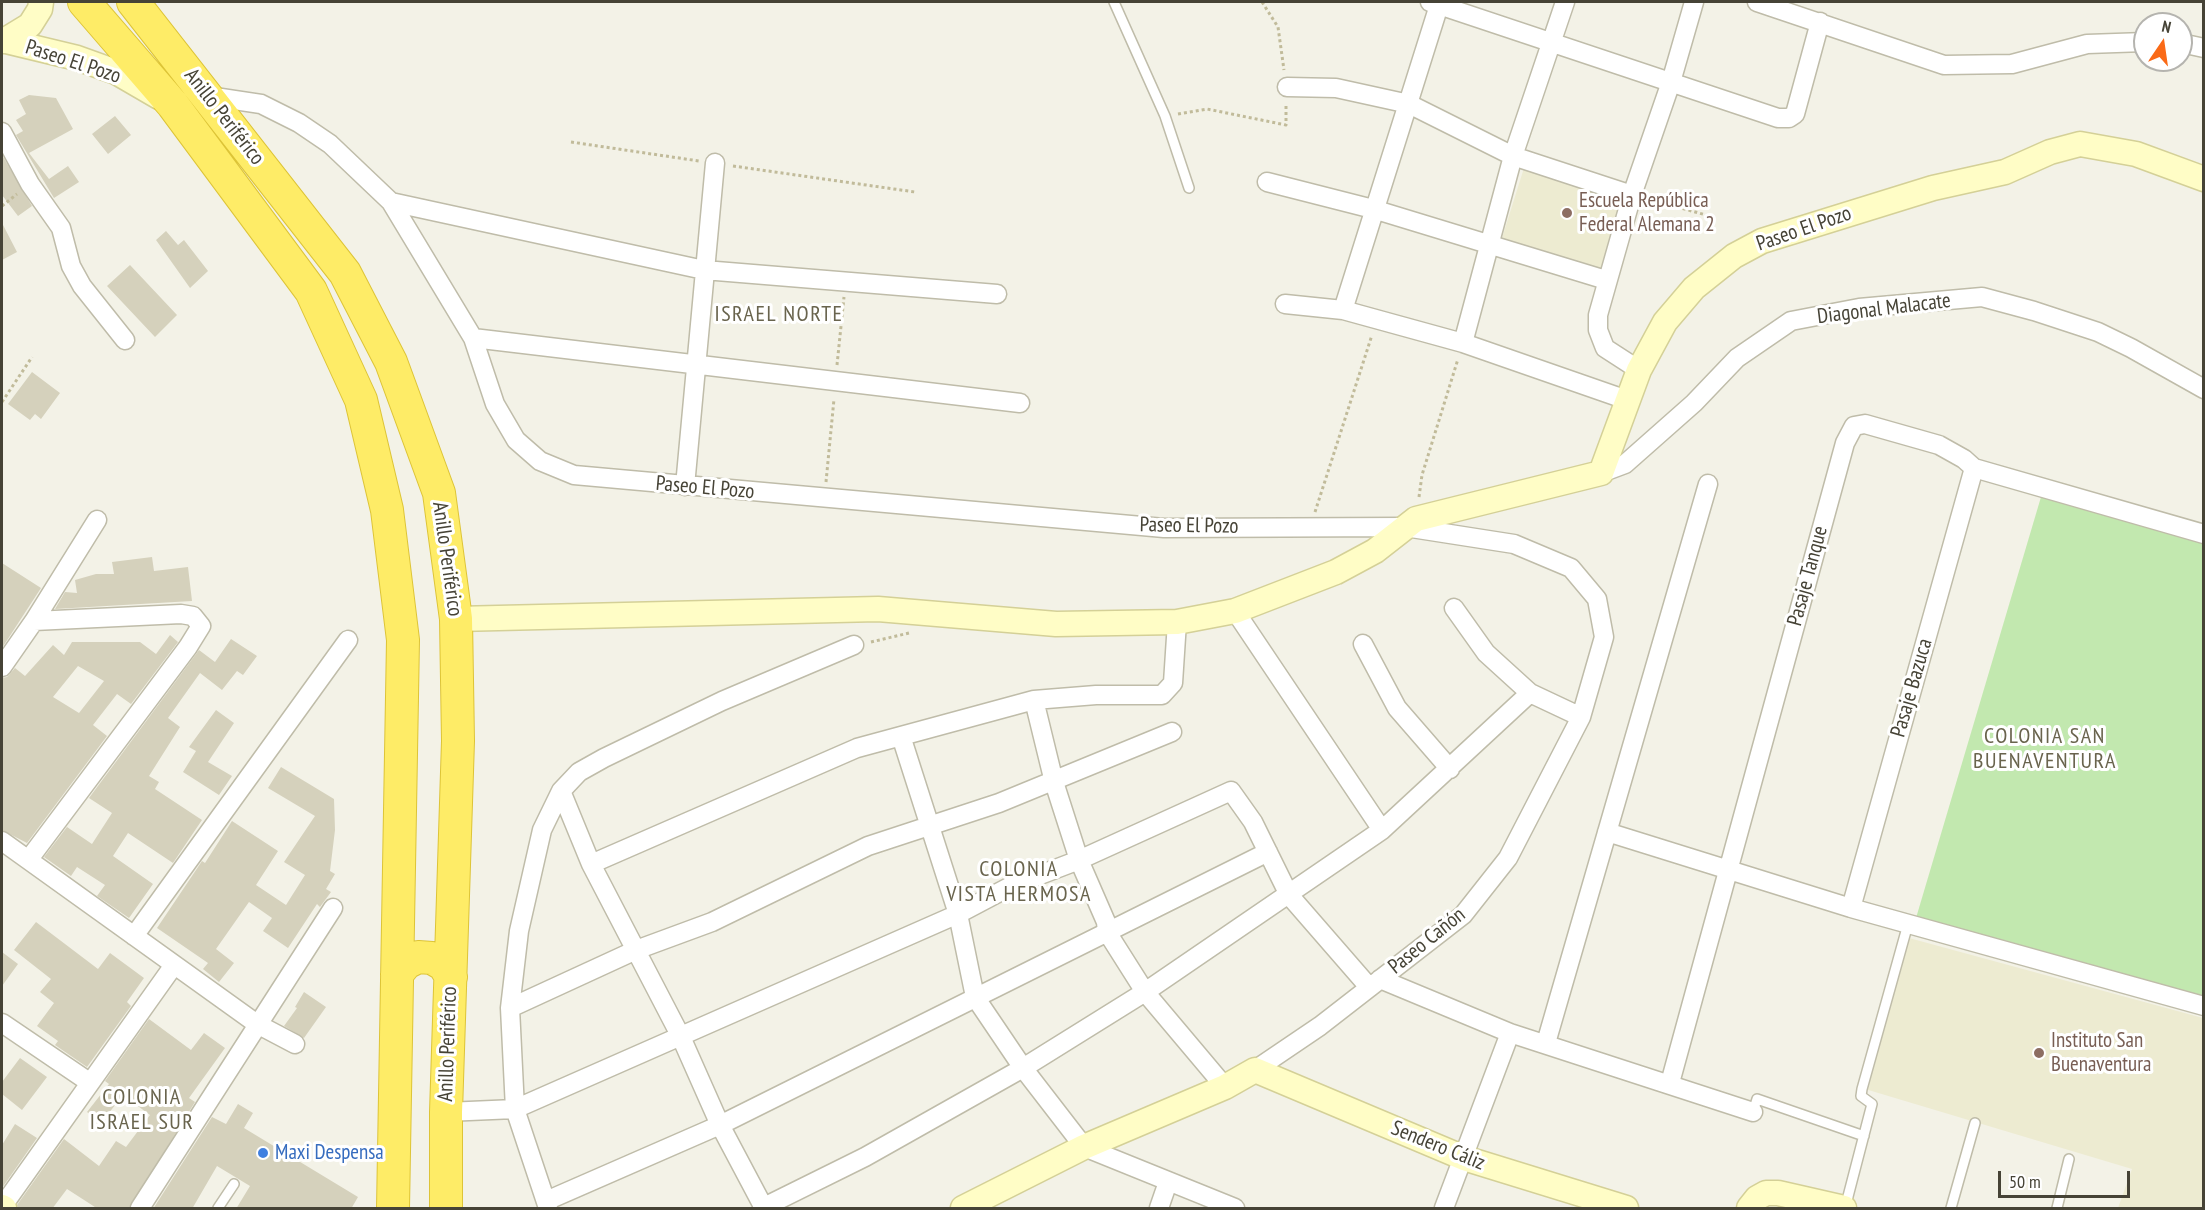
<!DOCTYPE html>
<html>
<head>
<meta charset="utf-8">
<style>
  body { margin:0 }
  #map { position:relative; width:2205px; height:1210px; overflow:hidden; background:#f3f2e7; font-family:"PT Sans Narrow",sans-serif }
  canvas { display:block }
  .frame { position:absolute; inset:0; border:3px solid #464336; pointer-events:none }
  .north { position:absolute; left:2133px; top:12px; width:60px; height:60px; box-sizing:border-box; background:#fff; border:2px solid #b5b4af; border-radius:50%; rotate:13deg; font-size:16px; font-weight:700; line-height:24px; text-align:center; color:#464336 }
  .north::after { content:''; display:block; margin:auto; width:21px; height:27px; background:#fa6a17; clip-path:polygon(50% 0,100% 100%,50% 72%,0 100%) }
  .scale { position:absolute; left:1998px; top:1171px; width:132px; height:27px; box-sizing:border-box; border:3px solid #464336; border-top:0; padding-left:8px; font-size:18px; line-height:21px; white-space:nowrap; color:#464336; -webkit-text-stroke:4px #fff; paint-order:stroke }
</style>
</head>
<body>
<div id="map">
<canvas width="2205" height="1210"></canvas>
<div class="frame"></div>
<div class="north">N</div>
<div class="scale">50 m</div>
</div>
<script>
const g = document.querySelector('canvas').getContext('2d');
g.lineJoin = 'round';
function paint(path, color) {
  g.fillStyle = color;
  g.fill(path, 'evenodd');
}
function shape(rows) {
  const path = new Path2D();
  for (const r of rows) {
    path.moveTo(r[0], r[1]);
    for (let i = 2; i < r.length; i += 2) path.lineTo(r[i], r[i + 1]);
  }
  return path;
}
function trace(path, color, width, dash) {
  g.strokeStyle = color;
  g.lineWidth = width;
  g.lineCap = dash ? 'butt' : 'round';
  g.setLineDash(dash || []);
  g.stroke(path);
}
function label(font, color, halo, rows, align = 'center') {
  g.font = font + ' "PT Sans Narrow",sans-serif';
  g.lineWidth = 6;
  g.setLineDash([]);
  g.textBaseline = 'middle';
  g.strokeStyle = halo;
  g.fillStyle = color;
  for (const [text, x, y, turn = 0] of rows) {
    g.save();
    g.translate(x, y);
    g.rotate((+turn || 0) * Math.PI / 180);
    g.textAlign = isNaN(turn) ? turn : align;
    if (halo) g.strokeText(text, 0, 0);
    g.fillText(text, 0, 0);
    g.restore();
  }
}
const education = shape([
  [1529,152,1632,187,1606,273,1502,238],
  [1909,938,2203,1018,2203,1208,2118,1208,2132,1169,1865,1089]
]);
const green = shape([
  [2041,497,2203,543,2203,998,1916,918]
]);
const building = shape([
  [29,95,56,98,73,129,29,153,49,179,68,166,79,182,54,198,16,135,23,131,16,120,26,114,19,100],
  [115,116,131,135,108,154,92,134],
  [2,155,32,206,18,216,2,195],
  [2,223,17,252,2,260],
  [166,231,178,245,184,240,208,271,190,288,156,240],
  [130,265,177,315,155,337,107,286],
  [32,372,60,393,41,419,35,414,30,420,8,404],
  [152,557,154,571,188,567,192,601,55,609,65,592,77,593,75,580,96,574,114,574,112,562],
  [2,563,41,588,2,648],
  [170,635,178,642,131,704,117,694,93,725,107,736,27,843,2,830,2,678,7,677,15,668,25,676,53,645,64,655,72,642,140,642,156,654],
  [78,666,104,681,79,713,53,697],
  [231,639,257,656,243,675,237,671,222,690,200,673,168,718,180,727,149,776,159,782,155,789,202,820,173,863,128,833,113,856,153,884,129,918,97,896,105,885,77,867,71,876,44,857,67,827,92,844,112,813,89,798,199,650,215,662],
  [216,710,234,723,208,762,232,776,219,795,183,772,196,751,189,747],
  [281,767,334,799,335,830,330,871,335,874,326,889,331,892,320,907,317,904,288,948,263,931,272,918,249,902,216,949,234,963,219,982,203,969,208,963,157,928,192,876,202,861,205,863,232,821,278,851,256,885,286,905,305,875,284,862,315,816,268,788],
  [36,922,98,969,110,953,144,978,127,1002,131,1006,87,1067,55,1045,58,1041,37,1026,54,1003,40,992,51,979,14,950],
  [2,952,18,964,2,986],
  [304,992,326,1007,304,1038,284,1026,297,1008,295,1007],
  [149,1019,191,1050,204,1033,225,1048,189,1098,195,1102,129,1209,98,1209,67,1189,52,1209,18,1209,17,1205,64,1139,99,1166,116,1141,126,1147,150,1115,123,1095,101,1123,87,1112,109,1084,105,1081],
  [20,1058,47,1077,22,1110,2,1094,2,1082],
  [238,1104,253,1113,244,1128,358,1197,351,1209,236,1209,250,1186,217,1166,192,1209,153,1209,212,1117,226,1124],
  [15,1124,37,1138,2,1188,2,1145]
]);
const path = shape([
  [1262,2,1278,27,1284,70],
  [760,3,760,2],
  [1178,114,1207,109,1286,125,1286,103],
  [571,142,699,161],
  [733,166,915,192],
  [1648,199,1706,215],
  [2,206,17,194],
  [837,365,844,297],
  [2,402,32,357],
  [826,482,834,399],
  [1419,497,1422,475,1458,359],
  [1315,512,1372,335],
  [871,642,909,633]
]);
const lane = shape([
  [1114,2,1165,116,1189,188],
  [1753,1112,1757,1099,1864,1136],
  [218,1208,234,1184],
  [1845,1208,1872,1104,1861,1096,1862,1089,1908,924],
  [1951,1208,1975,1123],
  [2057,1208,2069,1159]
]);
const street = shape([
  [1430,2,1778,118,1789,118,1795,114,1820,22],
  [1757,2,1944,65,2012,64,2087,44,2145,42],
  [2181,43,2204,48],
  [1287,87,1336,88,1409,104,1513,156,1632,195],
  [208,96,261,104,299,123,330,144,391,202,473,338,495,404,516,440,540,461,574,475,1164,528,1405,527,1514,544,1571,568,1597,599,1604,637,1581,717,1508,858,1463,915,1320,1026,1255,1070],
  [2,132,30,184,61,228,71,266,82,286,125,340],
  [1267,182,1373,209,1606,280],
  [391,202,704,270,997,294],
  [1285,304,1343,310,1463,343,1627,400],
  [1343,310,1440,2],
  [473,338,1020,403],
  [1463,343,1513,156,1565,2],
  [1639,370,1605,348,1598,330,1598,315,1632,195,1671,82,1694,2],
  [1601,473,1625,464,1694,403,1737,358,1791,321,1859,308,1982,297,2034,311,2098,332,2131,348,2204,389],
  [685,486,715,163],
  [1235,611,1382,830],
  [34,621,97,520],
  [1363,644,1397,708,1450,769],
  [2,667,34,621,181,614,193,616,201,626,188,647,29,859],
  [1530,693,1581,717],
  [1034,700,1054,782,1079,860,1106,922,1107,932,1145,992,1225,1087],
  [901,736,958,914,975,997,1023,1068,1084,1147,1235,1208],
  [561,791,591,864,681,1037,720,1125,764,1208],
  [1607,832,1851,908,2204,1006],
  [2,841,257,1024,295,1044],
  [591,864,857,748,1034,700,1096,695,1162,695,1173,683,1177,622],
  [1851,908,1974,468],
  [134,936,348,640],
  [1380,979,1510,1033,1753,1112],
  [510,1008,636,950,712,922,868,846,999,803,1172,732],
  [2,1023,89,1082],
  [1546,1043,1708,484],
  [1670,1083,1845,443,1854,426,1865,424,1939,445,1964,459,1974,468,2204,534],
  [446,1112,515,1109,958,914,1011,886,1079,860,1231,791,1253,822,1289,895,1369,987],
  [546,1201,720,1125,1268,852],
  [2,1207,174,965],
  [140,1208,333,908],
  [548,1208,515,1109,510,1008,519,931,542,830,561,791,579,772,604,758,722,701,854,645],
  [762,1208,865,1157,1023,1068,1145,992,1382,830,1530,693,1486,653,1454,608],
  [1159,1208,1168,1182],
  [1444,1208,1510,1033]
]);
const secondary = shape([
  [2,40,77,58,116,72,159,97],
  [4,41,30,25,40,9,41,2],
  [456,619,878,609,1056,624,1177,622,1235,611,1336,572,1375,551,1416,519,1601,473,1639,370,1665,322,1694,288,1734,256,1762,241,1933,188,2005,172,2050,152,2080,144,2136,154,2204,179],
  [2,1207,4,1208],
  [963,1208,1084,1147,1225,1087,1255,1070,1464,1158,1626,1208],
  [1749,1208,1757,1198,1766,1193,1778,1193,1844,1208]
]);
const highway = shape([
  [84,2,173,105,311,291,361,400,387,510,403,640,393,1208],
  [133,2,345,273,391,362,439,493,456,619,458,741,446,1112,446,1208],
  [397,974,406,963,418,957,432,958,444,965,451,977]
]);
const markers = [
  [1567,213,6,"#8d6e63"],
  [2039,1053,6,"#8d6e63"],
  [263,1153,6,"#3f7fe0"]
];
const streetNames = [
  ["Paseo El Pozo",73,62,18],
  ["Anillo Periférico",224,117,52],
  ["Paseo El Pozo",1804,229,-19],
  ["Diagonal Malacate",1884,309,-7],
  ["Paseo El Pozo",705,488,5],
  ["Paseo El Pozo",1189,526,1],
  ["Anillo Periférico",447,559,82],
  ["Pasaje Tanque",1808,576,-75],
  ["Pasaje Bazuca",1912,688,-74],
  ["Paseo Cañón",1427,941,-39],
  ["Anillo Periférico",448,1044,-88],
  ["Sendero Cáliz",1438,1146,22]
];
const educationNames = [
  ["Escuela República",1579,201],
  ["Federal Alemana 2",1579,225],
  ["Instituto San",2051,1041],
  ["Buenaventura",2051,1065]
];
const shopNames = [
  ["Maxi Despensa",275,1153]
];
const neighbourhoodNames = [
  ["ISRAEL NORTE",779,315],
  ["COLONIA SAN",2045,737],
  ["BUENAVENTURA",2045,762],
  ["COLONIA",1019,870],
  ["VISTA HERMOSA",1019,895],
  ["COLONIA",142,1098],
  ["ISRAEL SUR",142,1123]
];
paint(education, '#edebd1');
paint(green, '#c2e8af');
paint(building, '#d5d1bc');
trace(lane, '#bfbca9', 12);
trace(street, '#bfbca9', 21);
trace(secondary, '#d4d097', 27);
trace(highway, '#ddc437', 34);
trace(path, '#c1bb9a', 3, [3, 3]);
trace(lane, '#fff', 9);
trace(street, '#fff', 18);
trace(secondary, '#fffdc6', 24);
trace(highway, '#feec67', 32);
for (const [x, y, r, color] of markers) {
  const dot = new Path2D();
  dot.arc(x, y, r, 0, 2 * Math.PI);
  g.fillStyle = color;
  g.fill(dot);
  trace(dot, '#fff', 2);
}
label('21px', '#464336', '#fff', streetNames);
label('21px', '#785e54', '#fff', educationNames, 'left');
label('21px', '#366cbe', '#fff', shopNames, 'left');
g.letterSpacing = '1.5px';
label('22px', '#69644d', '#fff', neighbourhoodNames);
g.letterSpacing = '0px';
</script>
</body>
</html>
